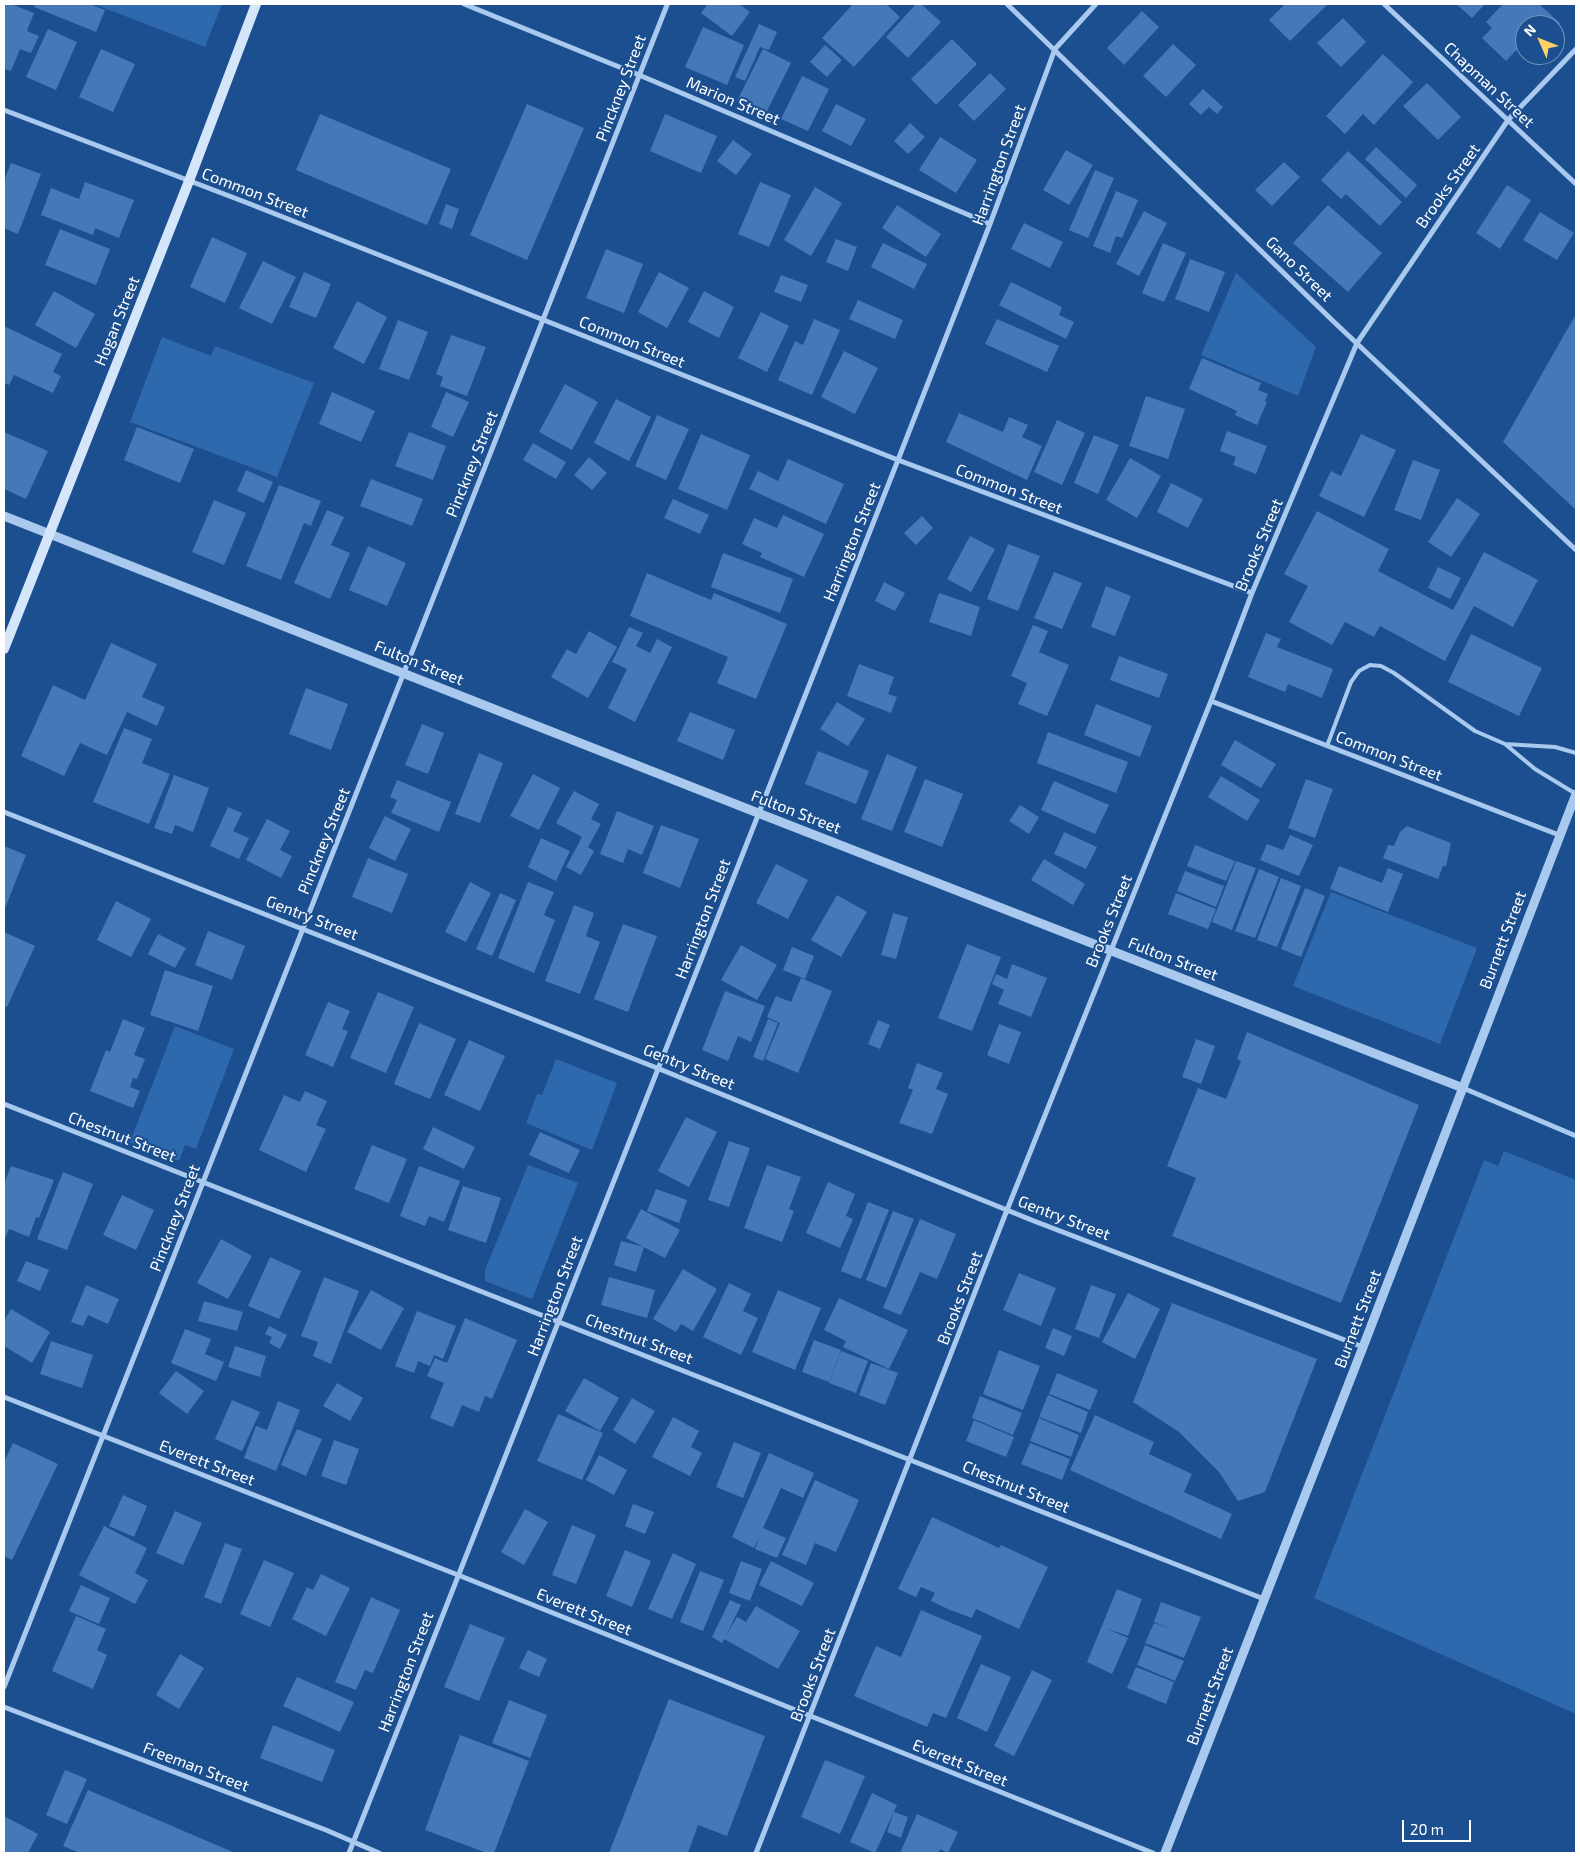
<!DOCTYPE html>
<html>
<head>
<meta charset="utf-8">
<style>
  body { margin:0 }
  #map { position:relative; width:1580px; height:1857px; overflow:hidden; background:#1b4f8f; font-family:"Exo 2",sans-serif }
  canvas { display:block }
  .frame { position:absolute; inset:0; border:5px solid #fff; pointer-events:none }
  .north { position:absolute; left:1515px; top:15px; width:50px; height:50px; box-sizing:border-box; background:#1b4f8f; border:1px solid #7695bc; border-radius:50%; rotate:314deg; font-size:14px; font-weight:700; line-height:20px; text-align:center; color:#fff }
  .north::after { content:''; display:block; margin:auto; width:18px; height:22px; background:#ffd166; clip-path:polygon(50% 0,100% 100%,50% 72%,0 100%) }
  .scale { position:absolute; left:1402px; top:1820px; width:69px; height:22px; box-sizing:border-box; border:2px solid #fff; border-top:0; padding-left:6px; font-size:15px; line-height:18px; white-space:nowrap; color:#fff; -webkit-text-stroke:4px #1b4f8f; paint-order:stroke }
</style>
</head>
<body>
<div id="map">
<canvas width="1580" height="1857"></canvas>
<div class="frame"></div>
<div class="north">N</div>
<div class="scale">20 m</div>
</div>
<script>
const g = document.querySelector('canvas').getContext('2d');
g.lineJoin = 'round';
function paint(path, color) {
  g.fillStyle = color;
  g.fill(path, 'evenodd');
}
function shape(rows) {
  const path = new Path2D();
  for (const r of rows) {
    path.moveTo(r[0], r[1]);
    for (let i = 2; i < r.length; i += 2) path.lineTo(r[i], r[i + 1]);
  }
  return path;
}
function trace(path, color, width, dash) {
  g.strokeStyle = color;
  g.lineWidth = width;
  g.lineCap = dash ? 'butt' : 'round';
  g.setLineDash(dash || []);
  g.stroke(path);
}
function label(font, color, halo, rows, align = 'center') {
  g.font = font + ' "Exo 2",sans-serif';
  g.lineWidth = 4;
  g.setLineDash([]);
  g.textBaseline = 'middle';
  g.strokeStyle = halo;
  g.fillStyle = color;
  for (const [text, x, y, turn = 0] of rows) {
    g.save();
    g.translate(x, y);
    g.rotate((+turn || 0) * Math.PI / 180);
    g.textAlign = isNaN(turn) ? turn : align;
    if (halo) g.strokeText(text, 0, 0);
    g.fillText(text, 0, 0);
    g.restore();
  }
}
const green = shape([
  [94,4,222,4,205,47],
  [1236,273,1316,347,1298,396,1201,355],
  [162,337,211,356,215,346,314,383,277,477,130,422],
  [1331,892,1477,948,1440,1044,1293,986],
  [175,1026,234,1049,196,1149,185,1145,179,1161,130,1142],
  [556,1059,617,1083,592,1150,526,1123,537,1094,542,1095],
  [1504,1151,1576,1180,1576,1714,1314,1598,1484,1160,1498,1166],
  [528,1165,578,1183,532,1299,485,1281,485,1270]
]);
const building = shape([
  [4,4,11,4,34,13,27,31,39,36,31,53,20,49,11,71,4,69],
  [35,4,90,4,105,10,96,32,34,7],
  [706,4,739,4,750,12,732,36,701,13,707,5],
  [853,4,886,4,900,17,854,67,822,38],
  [916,4,921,4,941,22,908,58,886,37],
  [1285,4,1326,4,1327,5,1290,41,1269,20],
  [1456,4,1485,4,1472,18],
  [1503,4,1539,4,1560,23,1555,28,1555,25,1525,25,1525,41,1506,61,1482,38,1492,28,1486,22],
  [1142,11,1159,27,1124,65,1107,48],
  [1343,18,1366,42,1341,67,1317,43],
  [759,24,777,32,769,50,760,47,745,81,735,77],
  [703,27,744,45,727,85,685,67],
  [48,29,77,42,56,90,26,77],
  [952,39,977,64,936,105,911,79],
  [1173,44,1196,65,1166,97,1143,76],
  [825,45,842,60,827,77,810,62],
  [101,49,135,64,113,112,79,97],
  [763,49,791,63,765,115,737,101],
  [1383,54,1413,82,1374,125,1363,114,1345,134,1326,116],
  [990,73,1006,89,974,121,958,105],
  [802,76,829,89,808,131,781,119],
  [1427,83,1461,117,1438,140,1403,106],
  [1203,89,1223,107,1217,114,1209,107,1201,115,1189,104],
  [527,104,584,128,527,260,470,235],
  [836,104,866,119,851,146,822,131],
  [320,114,451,169,427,225,296,170],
  [665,114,717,136,701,173,650,151],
  [910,123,925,137,908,154,894,141],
  [940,137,977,160,956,193,919,170],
  [733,140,752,154,736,175,717,161],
  [1376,147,1417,185,1406,198,1365,159],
  [1066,150,1093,165,1069,205,1043,190],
  [1348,151,1402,202,1380,226,1346,194,1341,199,1321,180],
  [1284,162,1300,177,1272,206,1255,190],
  [11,163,41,174,18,234,4,228,4,181],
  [1095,170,1114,178,1088,238,1069,230],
  [85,182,134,200,119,238,95,228,93,235,41,215,51,188,79,199],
  [760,182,791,195,769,247,738,234],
  [1507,185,1531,200,1500,249,1476,233],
  [815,187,842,203,811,256,784,240],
  [1116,191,1138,200,1122,238,1116,236,1110,253,1093,246],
  [446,204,459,209,452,229,439,224],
  [897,205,941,234,926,257,882,228],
  [1328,205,1382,253,1348,292,1293,243],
  [1144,211,1167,223,1139,276,1116,264],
  [1540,212,1574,233,1557,260,1523,240],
  [1024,223,1063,242,1050,268,1011,249],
  [60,229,110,249,96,285,45,265],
  [212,237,247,253,225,303,190,287],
  [836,239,857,247,848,271,826,262],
  [883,243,927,264,914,289,871,267],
  [1163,243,1186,253,1164,302,1142,293],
  [606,249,643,264,624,313,586,298],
  [1190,259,1225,272,1209,312,1175,299],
  [263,261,296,277,272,324,239,308],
  [304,272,331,284,316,318,289,307],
  [659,272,689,288,667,328,638,312],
  [781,275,808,285,801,302,774,292],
  [1011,282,1062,307,1059,315,1074,322,1066,339,999,305],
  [54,291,95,314,76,348,35,325],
  [704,291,734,307,719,338,688,322],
  [858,300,903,320,895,339,849,319],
  [357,301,387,317,364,364,333,348],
  [761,312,789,326,767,372,738,358],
  [1576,314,1576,510,1503,442],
  [814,319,840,330,812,395,778,380,795,341,803,345],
  [997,319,1059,346,1047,372,985,344],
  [398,320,428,332,409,380,379,369],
  [4,326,62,354,53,372,61,376,53,393,14,375,9,385,4,383],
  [451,335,486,347,467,396,440,386,443,377,436,374],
  [844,351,878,368,855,414,821,397],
  [1202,358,1261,383,1258,390,1268,394,1265,401,1267,402,1257,425,1235,415,1237,411,1189,389],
  [565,384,598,402,572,450,539,432],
  [332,392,375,411,361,442,319,424],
  [446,392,469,402,453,437,431,427],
  [1146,396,1185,409,1168,459,1129,446],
  [616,399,651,417,629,461,594,443],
  [959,413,1003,432,1009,417,1028,425,1022,437,1042,446,1027,480,946,442],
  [657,415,689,429,666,480,635,466],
  [1057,420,1085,433,1062,485,1034,472],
  [137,427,194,449,180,483,124,460],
  [1227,431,1267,446,1256,474,1233,465,1236,457,1220,451],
  [4,432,48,451,26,499,4,489],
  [409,432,446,446,433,480,395,466],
  [701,434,750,455,727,510,678,489],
  [1361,434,1396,450,1364,517,1319,496,1331,471,1341,476],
  [1094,435,1119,445,1098,494,1074,483],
  [533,443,566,462,556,479,523,460],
  [589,457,607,473,592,490,574,475],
  [1130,458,1161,476,1137,518,1106,500],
  [788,459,844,484,826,524,749,489,758,471,778,481],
  [1413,460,1440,470,1421,520,1394,510],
  [246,470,273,482,264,503,237,491],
  [371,479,423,499,412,526,360,506],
  [1171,483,1203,499,1188,528,1157,512],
  [279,485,321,501,311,526,304,523,281,580,246,566],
  [1457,498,1480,514,1451,557,1428,542],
  [673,499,709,515,700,534,664,518],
  [214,500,246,513,224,565,192,552],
  [327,510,344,517,331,545,350,553,330,599,294,583],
  [1317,511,1389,549,1378,571,1453,610,1484,552,1538,580,1513,627,1474,606,1445,661,1380,626,1374,637,1345,622,1332,645,1289,622,1308,586,1284,574],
  [783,515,824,534,804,577,760,557,762,553,742,544,754,518,777,528],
  [922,516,933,528,916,545,904,533],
  [970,536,995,549,971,592,947,579],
  [1008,544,1040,556,1018,611,987,599],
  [368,546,406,563,387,606,349,590],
  [723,553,793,579,780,613,711,587],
  [1438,567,1461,578,1450,599,1428,588],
  [1054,572,1082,583,1062,629,1034,618],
  [647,573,711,600,714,593,787,624,756,699,717,683,728,657,630,616],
  [884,582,905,593,895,611,875,601],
  [1106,586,1131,596,1115,636,1091,627],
  [939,593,980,607,971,636,929,622],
  [1033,625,1048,631,1039,652,1069,665,1047,716,1018,704,1027,683,1011,676],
  [629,627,643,633,636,646,650,653,657,639,672,647,635,722,608,708,627,669,612,662],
  [589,631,617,647,588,698,551,677,567,649,576,654],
  [1266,633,1281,639,1277,647,1333,669,1322,698,1288,684,1285,692,1248,677],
  [1471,634,1542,668,1519,716,1448,682],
  [111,643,157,664,142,697,165,707,157,726,127,712,107,755,80,743,64,776,21,756,53,685,85,700],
  [1119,656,1168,674,1159,698,1110,680],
  [859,664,894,677,888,694,897,697,891,713,847,696],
  [306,688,348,704,331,750,289,734],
  [837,702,865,719,848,746,820,729],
  [1096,704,1152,726,1140,757,1084,735],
  [690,712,735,730,723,760,677,741],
  [422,724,444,733,428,774,405,765],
  [124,728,152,739,142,763,170,774,149,824,93,802],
  [1048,732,1128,762,1116,793,1037,763],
  [1235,740,1276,764,1261,788,1221,765],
  [818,751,869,771,856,804,805,784],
  [479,753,503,763,480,823,455,814],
  [887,754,917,767,892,831,861,819],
  [533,774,560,788,539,830,510,816],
  [174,775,209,788,193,832,175,825,172,834,154,828],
  [1221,776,1260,800,1247,821,1208,797],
  [925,779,963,794,942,847,904,832],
  [1306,779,1333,789,1315,838,1288,828],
  [397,780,451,802,439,832,391,813,397,800,390,797],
  [1054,781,1109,805,1095,834,1041,810],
  [574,791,599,804,591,819,601,824,588,847,594,851,581,875,566,867,582,837,556,823],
  [1020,805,1039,817,1029,834,1009,821],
  [228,807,242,813,233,831,249,838,239,859,210,846],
  [617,811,654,826,642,855,628,849,623,863,600,854],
  [385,816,411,829,395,861,369,848],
  [267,819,290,831,280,850,292,856,281,878,246,860],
  [661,825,699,839,680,888,643,873],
  [1407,826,1451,843,1446,866,1443,866,1438,879,1383,858,1388,845,1394,846,1400,832],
  [1064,832,1097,847,1086,869,1054,854],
  [1290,835,1313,845,1299,876,1260,860,1267,844,1283,850],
  [541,838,570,851,556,881,528,867],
  [1195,845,1235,861,1226,881,1187,866],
  [4,846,26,855,4,911],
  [368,858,408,874,392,913,352,897],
  [1044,859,1085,884,1073,905,1031,880],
  [1236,861,1256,868,1232,930,1212,922],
  [776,864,808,880,788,919,756,903],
  [1339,866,1382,883,1388,868,1403,874,1388,912,1330,889],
  [1259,869,1279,877,1255,938,1235,931],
  [1185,871,1224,886,1216,907,1177,891],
  [1281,878,1301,886,1277,947,1257,940],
  [470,882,491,893,466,942,445,932],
  [528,882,554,892,544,915,555,920,534,973,498,958],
  [1305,888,1325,896,1301,957,1281,949],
  [500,893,516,900,492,956,476,949],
  [1176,893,1216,909,1208,929,1168,914],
  [837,895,867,912,841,957,811,940],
  [116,901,151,919,131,957,97,940],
  [574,905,594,913,586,936,600,942,580,994,545,981],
  [893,913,908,917,896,959,881,955],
  [623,924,657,936,628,1012,594,999],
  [208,931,245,946,232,980,195,965],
  [4,932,35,946,7,1007,4,1006],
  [158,934,186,948,175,968,148,954],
  [967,944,1001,957,972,1031,938,1018],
  [741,945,777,965,757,1000,721,980],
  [792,947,814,956,805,979,783,970],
  [1012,964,1047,978,1031,1017,998,1004,1004,990,992,984,996,974,1007,979],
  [165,970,213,986,198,1031,150,1015],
  [801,978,832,991,798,1073,765,1059,780,1023,767,1017,776,996,791,1002],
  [725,991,765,1006,751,1042,738,1036,728,1061,702,1050],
  [378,992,414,1007,386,1073,350,1058],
  [328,1002,350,1011,342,1029,348,1031,333,1067,305,1055],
  [123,1019,145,1028,134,1055,145,1059,137,1079,133,1078,130,1087,140,1091,133,1108,90,1091,106,1050,110,1052],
  [768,1019,778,1023,763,1061,753,1057],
  [878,1020,890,1025,880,1049,868,1044],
  [419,1023,456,1039,430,1099,394,1084],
  [999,1024,1021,1032,1009,1064,987,1055],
  [1247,1032,1419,1105,1341,1303,1172,1236,1196,1178,1167,1166,1198,1088,1226,1099,1241,1061,1237,1059],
  [1196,1039,1215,1046,1201,1084,1182,1077],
  [469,1040,505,1056,480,1111,444,1095],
  [917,1063,943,1073,936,1089,948,1094,932,1134,899,1123,913,1090,908,1088],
  [305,1091,327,1101,316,1125,326,1129,306,1172,259,1150,284,1095,300,1102],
  [686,1117,717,1132,689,1187,658,1171],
  [433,1127,475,1147,464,1169,423,1149],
  [540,1132,580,1150,569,1173,529,1155],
  [729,1141,750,1148,729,1207,708,1200],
  [372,1145,407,1159,389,1203,354,1189],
  [767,1165,801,1177,789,1209,794,1211,782,1242,744,1228],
  [11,1166,54,1180,39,1218,36,1217,29,1237,9,1229,4,1241,4,1184],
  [419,1166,460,1181,444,1222,429,1216,425,1226,400,1216],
  [63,1172,93,1184,67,1250,37,1239],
  [828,1182,855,1194,846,1216,853,1219,840,1248,806,1233],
  [463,1186,501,1198,486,1243,448,1230],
  [656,1189,687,1200,679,1223,647,1211],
  [122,1195,154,1210,136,1250,103,1235],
  [868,1202,889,1210,861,1279,841,1271],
  [641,1209,680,1230,665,1258,626,1238],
  [893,1211,914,1219,886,1288,866,1280],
  [920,1219,956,1234,937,1279,920,1272,901,1315,883,1308],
  [221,1239,252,1256,228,1299,197,1283],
  [621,1241,644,1247,636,1272,614,1265],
  [270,1257,301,1271,279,1319,248,1306],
  [26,1261,49,1270,40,1291,17,1281],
  [683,1269,717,1289,693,1331,681,1324,676,1332,653,1319],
  [1019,1273,1056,1288,1041,1326,1003,1310],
  [324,1277,359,1291,331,1364,313,1356,318,1342,301,1336],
  [609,1277,655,1290,647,1318,601,1305],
  [729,1283,751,1294,743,1311,758,1318,741,1355,703,1337],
  [86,1285,119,1299,108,1324,88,1315,83,1326,71,1322],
  [1091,1285,1116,1294,1099,1338,1075,1329],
  [371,1290,404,1308,381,1350,347,1332],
  [778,1290,821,1308,795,1370,752,1352],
  [1128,1293,1160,1309,1135,1359,1102,1342],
  [839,1298,908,1330,889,1369,843,1347,846,1341,824,1330],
  [204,1301,243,1312,237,1331,198,1321],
  [1172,1303,1317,1359,1265,1492,1238,1501,1219,1472,1179,1432,1133,1402],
  [11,1309,50,1332,32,1363,4,1346,4,1321],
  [417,1311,456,1326,443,1359,434,1355,430,1366,418,1361,414,1373,395,1366],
  [465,1318,517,1340,492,1399,485,1396,479,1412,462,1405,453,1427,430,1418,444,1383,427,1376,435,1358,447,1363],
  [269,1326,287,1335,280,1349,269,1343,272,1337,265,1334],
  [1053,1328,1072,1336,1064,1356,1045,1348],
  [185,1329,211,1339,205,1354,224,1362,216,1381,171,1363],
  [814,1340,841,1350,829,1382,802,1372],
  [51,1341,93,1355,82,1388,40,1374],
  [235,1346,266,1356,260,1377,228,1367],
  [999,1350,1040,1366,1023,1410,983,1394],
  [841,1351,868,1361,856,1393,829,1383],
  [871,1363,898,1373,885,1405,859,1395],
  [176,1371,204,1391,187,1414,159,1393],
  [1057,1373,1098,1390,1090,1410,1049,1394],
  [584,1378,619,1398,600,1431,565,1411],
  [337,1383,363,1398,350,1421,323,1406],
  [1048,1395,1088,1412,1081,1433,1039,1417],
  [980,1396,1022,1413,1013,1435,972,1418],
  [632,1398,655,1411,635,1444,613,1430],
  [232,1400,260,1412,242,1451,215,1439],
  [278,1401,300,1410,276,1471,244,1458,256,1426,267,1430],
  [558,1414,603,1433,582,1480,537,1461],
  [1095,1415,1154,1442,1149,1454,1192,1474,1184,1492,1232,1514,1221,1539,1070,1470],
  [673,1417,699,1431,691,1447,702,1453,690,1476,652,1457],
  [1039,1418,1079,1435,1071,1457,1030,1441],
  [974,1420,1014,1437,1006,1457,966,1441],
  [297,1429,322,1439,306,1476,281,1465],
  [334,1440,359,1449,346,1485,321,1476],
  [734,1442,761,1453,743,1498,716,1487],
  [13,1443,58,1464,12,1560,4,1556,4,1462],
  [1030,1443,1070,1459,1062,1480,1021,1464],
  [769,1453,814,1473,803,1498,781,1488,763,1528,786,1538,777,1558,755,1549,760,1536,754,1548,732,1537],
  [599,1455,627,1470,614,1495,586,1480],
  [815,1480,859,1500,836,1552,815,1543,806,1565,782,1555],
  [123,1495,147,1506,134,1537,109,1526],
  [633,1504,654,1512,645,1534,625,1526],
  [525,1509,548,1522,524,1565,501,1552],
  [175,1511,202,1523,183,1565,156,1553],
  [932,1517,999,1548,1001,1545,1048,1567,1019,1629,976,1609,972,1618,950,1610,931,1601,935,1593,921,1587,916,1597,898,1589],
  [572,1525,596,1535,576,1584,552,1575],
  [104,1526,147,1548,135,1573,148,1580,135,1604,79,1575],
  [225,1543,242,1549,221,1604,204,1597],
  [625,1550,651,1561,632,1607,606,1596],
  [673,1553,696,1564,672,1619,648,1609],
  [264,1560,294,1573,270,1627,240,1614],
  [741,1561,762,1569,750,1601,729,1593],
  [771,1561,814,1583,802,1606,759,1585],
  [700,1571,724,1580,703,1631,680,1622],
  [321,1574,350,1588,326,1636,292,1619,307,1587,313,1590],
  [81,1585,110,1598,99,1624,69,1611],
  [1117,1589,1142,1599,1128,1636,1105,1628,1128,1638,1112,1674,1087,1662],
  [371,1597,400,1610,373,1673,365,1670,356,1690,335,1682],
  [730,1600,741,1605,726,1636,737,1617,746,1622,756,1606,800,1631,778,1669,724,1639,722,1643,712,1637],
  [1161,1602,1201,1617,1184,1658,1145,1643,1154,1623,1174,1630,1154,1622],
  [921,1610,982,1636,946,1718,933,1713,927,1727,854,1696,876,1646,901,1657],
  [76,1616,106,1629,97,1650,107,1655,93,1689,52,1671],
  [470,1624,505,1638,479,1701,444,1687],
  [1145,1645,1184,1661,1175,1681,1137,1665],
  [528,1650,547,1659,539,1677,519,1668],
  [180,1654,204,1668,179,1709,156,1695],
  [981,1664,1011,1677,987,1732,957,1718],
  [1136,1667,1174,1682,1166,1704,1127,1688],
  [1032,1670,1052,1680,1014,1756,994,1746],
  [297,1677,354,1702,340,1732,283,1706],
  [669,1699,765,1736,727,1836,698,1825,688,1853,609,1853],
  [509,1700,547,1715,530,1758,492,1743],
  [273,1725,335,1750,322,1782,260,1758],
  [460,1735,529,1761,494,1853,487,1853,425,1830],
  [825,1760,865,1776,840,1834,801,1817],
  [65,1770,87,1779,67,1824,46,1815],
  [88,1790,235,1853,80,1853,63,1846],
  [872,1793,897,1805,875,1853,850,1842],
  [894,1812,908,1817,901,1838,887,1832],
  [917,1814,958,1832,948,1853,940,1849,938,1853,900,1853],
  [4,1816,38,1834,28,1853,4,1853]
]);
const service = shape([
  [1505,744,1535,769,1576,794],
  [1327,746,1351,682,1359,671,1370,665,1381,666,1394,673,1475,731,1505,744,1555,747,1576,753]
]);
const minor = shape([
  [464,4,639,75,990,224],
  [1007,4,1333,321,1576,550],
  [1384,4,1576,184],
  [4,110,245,202,898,460,1252,593],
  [1211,701,1559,835],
  [4,812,657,1068,1034,1221,1363,1347],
  [1463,1088,1576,1136],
  [4,1104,1264,1599],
  [4,1397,458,1575,1153,1853],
  [4,1687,667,5],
  [4,1707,326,1830,379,1853],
  [349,1853,898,460,990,224,1055,49,1096,4],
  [756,1853,1007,1210,1211,701,1252,593,1357,343,1508,120,1576,49]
]);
const tertiary = shape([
  [4,516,758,813,1463,1088],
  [1165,1853,1363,1347,1576,794]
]);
const secondary = shape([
  [4,649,189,181,256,4]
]);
const streetNames = [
  ["Chapman Street",1489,85,43],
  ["Pinckney Street",621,88,-69],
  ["Marion Street",733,101,23],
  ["Harrington Street",999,165,-70],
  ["Brooks Street",1448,186,-55],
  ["Common Street",255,193,21],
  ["Gano Street",1299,269,44],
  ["Hogan Street",117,321,-68],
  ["Common Street",632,342,22],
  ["Pinckney Street",472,464,-68],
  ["Common Street",1009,489,21],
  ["Harrington Street",852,542,-68],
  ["Brooks Street",1259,545,-67],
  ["Fulton Street",419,663,22],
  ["Common Street",1389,756,21],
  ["Fulton Street",796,812,21],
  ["Pinckney Street",324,841,-68],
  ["Gentry Street",312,918,21],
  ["Harrington Street",703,919,-69],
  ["Brooks Street",1109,921,-68],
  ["Burnett Street",1503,940,-69],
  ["Fulton Street",1173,959,21],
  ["Gentry Street",689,1067,22],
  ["Chestnut Street",122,1137,21],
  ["Pinckney Street",175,1218,-69],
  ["Gentry Street",1064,1218,21],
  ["Harrington Street",555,1296,-69],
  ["Brooks Street",960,1298,-69],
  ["Burnett Street",1358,1319,-69],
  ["Chestnut Street",639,1339,21],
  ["Everett Street",207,1463,21],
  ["Chestnut Street",1016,1487,22],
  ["Everett Street",584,1612,22],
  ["Harrington Street",406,1672,-69],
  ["Brooks Street",813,1675,-69],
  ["Burnett Street",1210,1696,-69],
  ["Everett Street",960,1763,22],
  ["Freeman Street",196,1767,21]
];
paint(green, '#2e69ad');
paint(building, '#4478b7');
trace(service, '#a9c9ee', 4);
trace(minor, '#a9c9ee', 5);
trace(tertiary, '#a9c9ee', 9);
trace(secondary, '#d6e6fa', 10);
label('16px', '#fff', '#1b4f8f', streetNames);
</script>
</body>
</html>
